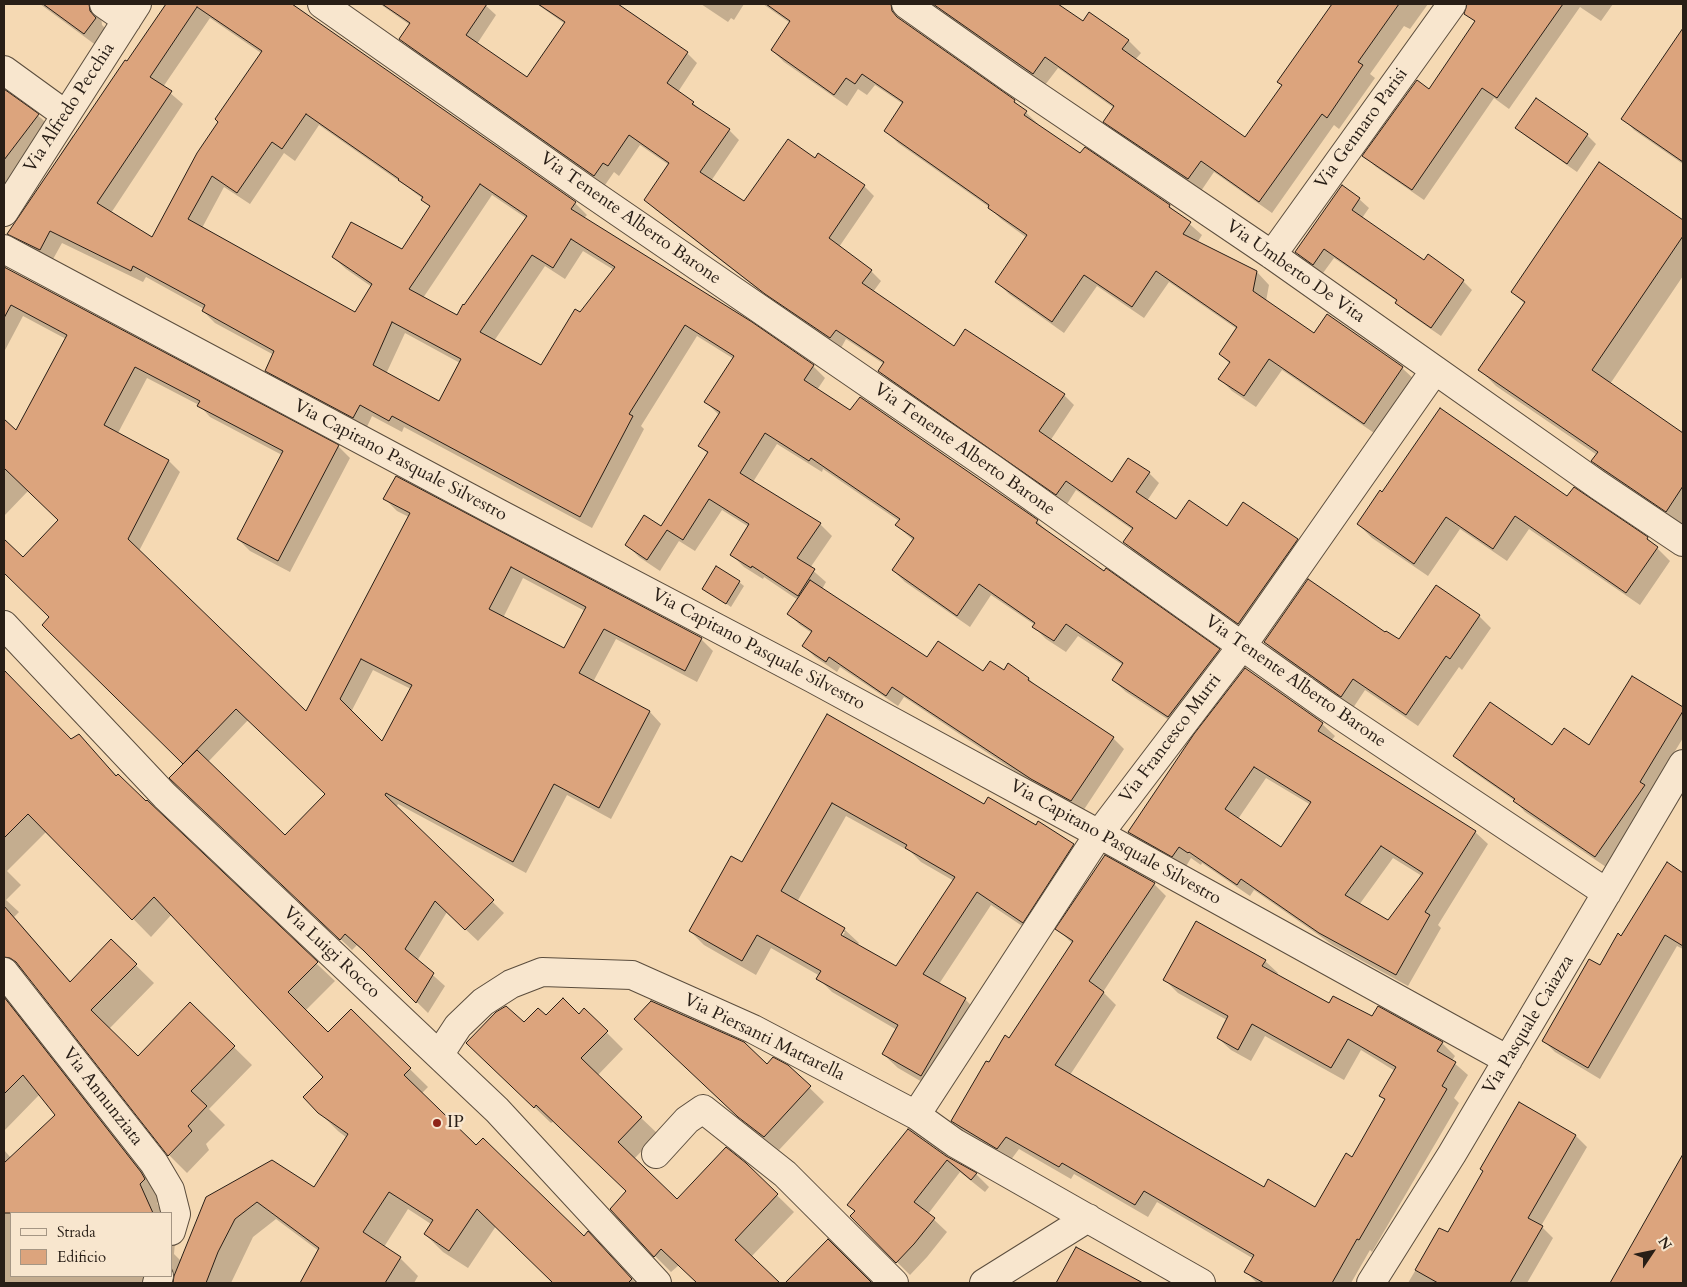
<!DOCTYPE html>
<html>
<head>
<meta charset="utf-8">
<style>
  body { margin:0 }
  #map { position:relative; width:1687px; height:1287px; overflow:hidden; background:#f5d9b3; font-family:Cardo,serif }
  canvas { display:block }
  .frame { position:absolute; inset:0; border:5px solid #281e16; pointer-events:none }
  .legend { position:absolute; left:10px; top:1212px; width:162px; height:65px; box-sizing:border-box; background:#f8e6ce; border:1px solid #a59684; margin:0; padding:6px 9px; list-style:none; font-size:15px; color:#281e16 }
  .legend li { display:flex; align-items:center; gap:10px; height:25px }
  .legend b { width:25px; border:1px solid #a59684 }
  .north { position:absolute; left:1627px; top:1227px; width:50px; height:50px; -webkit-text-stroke:4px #f8e6ce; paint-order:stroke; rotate:56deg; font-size:14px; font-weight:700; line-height:20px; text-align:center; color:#281e16 }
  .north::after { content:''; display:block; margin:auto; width:18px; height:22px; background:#281e16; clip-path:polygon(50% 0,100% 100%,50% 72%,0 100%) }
</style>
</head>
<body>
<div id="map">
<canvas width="1687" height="1287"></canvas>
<div class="frame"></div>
<ul class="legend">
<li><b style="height:6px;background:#f8e6ce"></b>Strada</li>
<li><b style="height:14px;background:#dca47d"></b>Edificio</li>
</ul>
<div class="north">N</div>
</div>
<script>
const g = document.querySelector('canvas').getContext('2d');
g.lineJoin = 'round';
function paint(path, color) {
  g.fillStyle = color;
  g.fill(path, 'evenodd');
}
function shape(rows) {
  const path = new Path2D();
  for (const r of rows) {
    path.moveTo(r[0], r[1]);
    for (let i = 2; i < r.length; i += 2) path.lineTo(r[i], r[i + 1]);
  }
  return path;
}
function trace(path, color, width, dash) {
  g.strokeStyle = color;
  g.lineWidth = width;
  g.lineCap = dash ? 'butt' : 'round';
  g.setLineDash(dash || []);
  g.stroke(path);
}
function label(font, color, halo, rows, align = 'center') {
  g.font = font + ' Cardo,serif';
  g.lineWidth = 5;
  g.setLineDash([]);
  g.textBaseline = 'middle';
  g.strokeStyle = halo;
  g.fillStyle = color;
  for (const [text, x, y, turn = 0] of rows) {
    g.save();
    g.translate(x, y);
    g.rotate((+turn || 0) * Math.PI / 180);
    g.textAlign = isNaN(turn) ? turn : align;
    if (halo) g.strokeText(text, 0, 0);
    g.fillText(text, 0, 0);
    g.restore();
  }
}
const shadow = shape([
  [40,4,109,4,101,16,102,25,108,31,97,46],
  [168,4,289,4,575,203,587,215,584,218,813,366,825,378,817,390,851,412,860,398,1037,521,1049,533,1104,573,1106,570,1219,650,1231,662,1181,728,1126,692,1113,680,1123,665,1078,636,1066,652,1046,639,1034,627,1035,625,991,595,970,627,905,582,893,570,914,541,896,525,899,521,823,469,822,472,777,444,753,482,820,524,832,536,810,568,826,582,822,589,928,659,984,673,1004,672,1009,665,1029,679,1038,688,1113,738,1124,749,1083,811,1043,790,904,697,898,706,840,667,837,672,815,657,804,646,812,633,800,625,789,614,798,600,764,577,763,579,744,567,732,555,749,527,722,510,695,551,679,541,660,571,639,557,627,545,661,528,708,454,700,446,719,415,706,402,734,359,697,336,641,426,644,429,592,528,404,427,402,432,372,416,366,429,278,382,266,370,274,355,215,323,203,311,204,309,146,277,143,282,62,243,52,261,26,247,14,235,34,196,73,135,74,137,128,63],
  [210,18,261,53,153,239,111,213,183,104,163,87],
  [319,125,406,186,423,199,431,208,402,250,333,257,346,269,372,287,355,313,202,228,224,187,250,204,284,153,295,161],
  [492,195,526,218,457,317,423,298],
  [583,251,614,270,542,367,494,341,545,266,565,279],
  [405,333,460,363,439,402,386,374],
  [380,4,484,4,496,15,477,44,528,79,565,24,537,4,615,4,687,53,697,63,678,92,693,103,704,113,729,130,739,140,711,181,745,203,815,160,864,186,874,196,839,247,871,271,881,281,873,292,954,348,1064,395,1074,405,1050,441,1112,484,1149,473,1159,483,1147,501,1177,521,1227,527,1297,540,1307,550,1249,633,1135,553,1125,542,1133,530,1076,490,1067,504,890,381,879,371,884,364,846,339,841,348,777,304,656,210,646,200,669,165,640,145,619,176,614,172,605,185,411,49,400,39,410,25],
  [701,4,744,4,734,20,731,18,728,22],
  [763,4,874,4,1014,101,1038,124,1037,126,1081,155,1169,206,1202,235,1197,243,1257,272,1269,285,1266,301,1314,334,1327,316,1402,368,1415,380,1377,435,1282,370,1256,407,1232,391,1220,379,1230,364,1220,354,1237,329,1169,282,1144,318,1097,286,1064,333,1009,294,997,282,1027,238,1001,219,989,207,898,143,886,131,903,104,875,85,867,95,858,89,847,106,784,62,772,50,790,23],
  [935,4,1056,4,1083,22,1090,13,1129,41,1141,53,1135,60,1245,139,1283,86,1278,81,1332,5,1330,4,1428,4,1410,29,1404,26,1370,74,1375,78,1339,129,1334,125,1272,213,1214,172,1201,191,1117,134,1105,122,1114,108,1058,68,1045,85,947,16],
  [1478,4,1613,4,1601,21,1580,7,1509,109,1494,98,1424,200,1376,167,1364,156,1430,90,1476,23,1469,16],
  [1674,43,1683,49,1683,164,1634,130,1623,118],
  [4,91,41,118,54,131,4,203],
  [1517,128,1587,135,1596,144,1577,172,1527,137],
  [1600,164,1683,222,1683,276,1610,384,1683,435,1683,526,1609,477,1593,461,1597,455,1496,386,1480,370,1525,304,1512,292],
  [1359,199,1369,208,1362,218,1424,262,1463,281,1472,290,1441,336,1406,312,1396,303,1397,301,1334,258,1323,273,1305,261,1296,252],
  [4,268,338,446,350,458,290,572,250,551,238,539,282,455,210,417,199,405,147,378,118,433,169,461,180,472,139,551,306,713,409,517,397,511,385,499,701,639,713,651,697,682,616,639,593,682,650,712,661,724,611,819,567,795,526,873,398,804,396,808,504,913,478,941,447,912,417,961,445,986,428,1013,376,962,357,945,352,950,183,789,184,764,43,625,50,617,4,572,4,541,23,559,60,521,28,491,4,516,4,420,16,433,66,339,23,316,4,352],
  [523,578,585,611,565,650,503,618],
  [373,670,411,689,383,743,351,712],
  [249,719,327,794,285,837,208,762],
  [1567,498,1647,538,1670,561,1640,605,1529,529,1507,561,1460,529,1428,576,1372,538,1358,524],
  [739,582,744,586,731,607,703,588],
  [1479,616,1491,628,1462,670,1459,667,1418,726,1365,690,1353,708,1277,654,1265,642,1385,634,1399,641],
  [4,671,71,740,79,736,117,776,335,981,305,1011,328,1034,351,1011,428,1087,421,1094,476,1147,584,1238,606,1251,636,1283,554,1283,496,1226,468,1268,443,1252,425,1234,431,1224,408,1209,384,1247,400,1258,418,1276,414,1283,302,1283,319,1251,276,1219,253,1237,231,1283,174,1283,176,1278,166,1283,4,1283,4,1150,11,1158,57,1116,40,1094,4,1131],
  [47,831,151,937,172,914,325,1077,319,1112,338,1131,347,1138,315,1189,207,1198,181,1261,174,1254,175,1242,171,1234,171,1276,11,1276,11,1213,162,1213,157,1203,163,1198,10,1001,21,974,28,975,169,1155,187,1173,209,1150,206,1144,225,1125,209,1109,252,1065,190,1004,138,1058,109,1029,154,983,111,941,71,982,14,917,19,912,6,900,21,885,7,871],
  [1632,677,1683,709,1683,738,1650,792,1654,796,1606,867,1525,812,1515,801,1465,766,1454,756,1552,747,1590,747],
  [827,715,984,805,1073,845,1087,859,1037,936,991,905,939,984,965,999,979,1014,936,1090,898,1068,883,1054,897,1030,832,992,818,978,820,976,771,948,756,975,704,945,690,931,743,864],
  [846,816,911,852,921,862,954,881,896,968,857,945,859,943,844,929,797,902],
  [842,932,845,932,839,941],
  [1322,724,1335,736,1331,741,1475,832,1488,844,1438,925,1441,928,1408,986,1333,945,1254,890,1250,896,1202,863,1201,865,1191,858,1185,868,1142,844,1130,832],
  [1266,778,1311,805,1281,848,1238,819],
  [1393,858,1422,876,1388,922,1359,905],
  [1667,864,1683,874,1683,949,1677,946,1600,1079,1555,1052,1543,1040,1622,937],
  [1154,884,1166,896,1103,992,1116,1005,1070,1075,1264,1189,1316,1208,1353,1158,1386,1100,1381,1096,1395,1071,1361,1050,1344,1080,1265,1036,1251,1061,1231,1050,1218,1038,1227,1020,1178,993,1165,980,1265,961,1278,973,1276,976,1329,1004,1373,1018,1442,1043,1455,1056,1452,1061,1468,1075,1454,1098,1459,1103,1372,1252,1370,1250,1351,1283,1257,1283,1246,1272,1254,1259,1157,1202,1148,1217,1074,1174,1071,1179,1019,1149,1010,1161,965,1133,953,1121,989,1064,1010,1040,1073,944,1057,929],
  [584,1010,623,1049,597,1076,658,1134,634,1159,677,1201,745,1164,794,1212,751,1257,778,1283,698,1283,679,1265,671,1272,655,1256,628,1192,554,1121,551,1123,485,1060,524,1024,546,1017,579,1016],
  [650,1034,767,1066,787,1066,824,1102,779,1150,754,1131],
  [1520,1104,1576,1136,1587,1147,1541,1226,1553,1238,1527,1283,1408,1283,1439,1230,1448,1234,1484,1172],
  [1683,1156,1683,1283,1611,1283],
  [945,1157,976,1174,989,1187,985,1192,960,1172,928,1214,947,1232,927,1257,910,1275,851,1216],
  [828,1241,870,1283,787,1283],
  [1077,1248,1140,1283,1058,1283]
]);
const building = shape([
  [43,4,89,4,90,11,96,18,84,34,43,4],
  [166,4,292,4,576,202,571,209,752,322,814,365,804,380,850,410,860,397,1038,520,1036,523,1104,571,1106,568,1220,649,1168,717,1112,680,1123,663,1066,624,1054,641,1032,627,1035,623,979,584,957,616,892,570,914,538,895,525,900,519,811,458,809,461,765,433,740,473,821,523,797,558,815,569,798,596,752,566,751,568,730,555,749,524,709,499,683,540,667,530,647,560,625,545,644,515,661,526,708,452,698,446,720,412,704,402,734,356,685,325,629,414,633,416,580,517,392,416,389,421,360,405,353,418,265,371,274,351,202,311,205,305,133,266,131,271,50,231,40,250,7,234,125,60,127,61,166,4],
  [197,7,262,51,215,119,218,122,197,153,152,237,97,203,172,91,150,77,197,7],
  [306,114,399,179,398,180,423,197,421,200,430,206,402,249,351,222,332,257,372,284,355,312,188,219,212,176,237,193,272,142,282,149,306,114],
  [480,184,527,216,464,305,463,304,457,315,409,289,480,184],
  [571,239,615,267,580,312,575,309,541,365,480,332,532,255,553,268,571,239],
  [392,322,461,359,439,401,373,365,392,322],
  [382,4,487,4,466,35,527,77,565,22,538,4,618,4,688,52,667,83,694,102,692,104,730,129,700,172,744,201,788,139,815,158,818,153,865,185,829,238,872,270,862,283,954,346,965,329,1065,394,1039,431,1112,482,1128,458,1150,472,1136,492,1176,519,1189,500,1227,526,1243,502,1298,539,1238,624,1123,542,1133,528,1066,481,1056,495,878,371,884,362,836,330,830,338,765,294,644,200,669,163,629,135,608,166,603,163,594,176,399,39,410,23,382,4],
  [766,4,891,4,892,11,897,17,1015,100,1014,102,1027,111,1024,115,1080,153,1085,147,1170,205,1169,207,1191,222,1183,234,1257,271,1253,291,1314,333,1327,314,1403,367,1364,424,1269,359,1244,396,1218,379,1230,362,1219,354,1237,327,1156,271,1132,307,1084,275,1052,322,995,282,1027,235,988,208,989,205,884,131,903,102,862,74,855,84,846,78,834,95,771,50,790,21,766,4],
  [933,4,1058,4,1083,21,1089,12,1129,40,1122,49,1245,137,1282,85,1277,82,1332,4,1399,4,1358,62,1363,65,1327,118,1322,114,1259,202,1201,161,1188,179,1103,122,1114,106,1045,57,1033,74,933,4],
  [1467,4,1563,4,1497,98,1482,88,1412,190,1362,156,1417,80,1429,89,1475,21,1464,14,1467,4],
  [1683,28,1683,162,1621,119,1683,28],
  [4,89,39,114,4,160,4,89],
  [1536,98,1588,134,1567,164,1515,128,1536,98],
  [1599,162,1683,220,1683,236,1592,370,1683,433,1683,486,1666,512,1591,461,1598,452,1478,370,1525,302,1511,292,1599,162],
  [1342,185,1360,198,1352,210,1424,260,1428,254,1464,280,1431,328,1395,303,1397,300,1324,249,1313,265,1295,252,1342,185],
  [4,267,339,445,278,561,237,539,283,451,197,406,200,401,135,367,104,425,169,460,128,539,306,711,410,513,383,499,396,476,702,638,685,671,604,629,579,673,650,711,599,808,554,784,513,862,386,793,385,795,494,900,465,930,435,901,405,949,434,973,416,1003,363,950,345,934,340,940,169,778,197,750,285,835,325,794,236,709,183,764,42,625,49,617,4,573,4,539,23,557,58,520,4,468,4,419,16,430,67,335,11,305,4,318,4,267],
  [511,567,586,607,564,648,489,609,511,567],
  [361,659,412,685,382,741,340,699,361,659],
  [1440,408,1567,496,1574,487,1648,537,1647,539,1658,547,1626,593,1515,516,1493,549,1446,517,1414,564,1357,524,1380,490,1382,492,1440,408],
  [716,566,740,581,726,604,702,589,716,566],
  [1308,579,1385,632,1386,631,1399,639,1436,585,1480,615,1450,659,1446,656,1406,715,1353,679,1341,697,1264,642,1308,579],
  [810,580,927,657,938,641,983,671,990,661,1004,670,1008,663,1029,678,1028,680,1114,737,1071,801,1031,779,892,687,886,696,829,657,826,662,802,646,812,631,787,614,810,580],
  [1245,668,1323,723,1318,731,1476,831,1425,912,1430,915,1396,975,1319,933,1241,879,1237,885,1189,852,1188,853,1179,847,1172,857,1128,832,1194,734,1245,668],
  [1254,767,1311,802,1281,847,1225,809,1254,767],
  [1381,846,1423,873,1388,920,1345,895,1381,846],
  [4,670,71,739,79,734,116,776,118,774,146,801,147,800,318,962,288,992,328,1032,351,1009,411,1068,404,1075,476,1145,483,1138,584,1236,588,1231,632,1279,628,1283,553,1283,477,1209,449,1251,424,1234,433,1220,389,1192,363,1232,401,1257,385,1283,300,1283,319,1248,257,1202,235,1219,218,1252,206,1283,173,1283,174,1276,206,1197,272,1160,314,1187,348,1134,318,1113,303,1097,323,1077,154,897,132,920,28,814,4,838,4,670],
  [1632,676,1683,707,1683,711,1640,782,1645,785,1595,857,1513,801,1515,799,1453,756,1490,702,1552,745,1564,728,1589,745,1632,676],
  [827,714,984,804,988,797,1036,825,1038,821,1074,844,1023,923,977,892,923,974,966,998,921,1076,882,1054,898,1025,816,979,821,971,757,935,742,961,689,931,731,856,742,862,827,714],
  [832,803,907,845,905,848,955,877,896,966,841,935,845,928,781,891,832,803],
  [1105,855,1155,883,1089,981,1104,992,1055,1065,1176,1136,1264,1187,1268,1179,1315,1207,1346,1153,1352,1157,1385,1099,1379,1096,1396,1067,1348,1039,1331,1068,1252,1024,1238,1050,1217,1038,1228,1016,1163,980,1196,921,1266,960,1262,966,1329,1003,1333,996,1372,1016,1378,1006,1443,1042,1437,1051,1456,1062,1442,1086,1447,1089,1359,1240,1357,1239,1332,1283,1264,1283,1244,1272,1254,1255,1144,1191,1135,1205,1062,1163,1059,1167,1006,1137,997,1149,951,1121,986,1061,989,1062,1005,1035,1009,1038,1073,941,1055,929,1105,855],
  [1667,862,1683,873,1683,946,1665,935,1588,1068,1542,1041,1589,959,1600,965,1618,933,1621,936,1667,862],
  [4,906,70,982,111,939,137,964,91,1010,138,1056,190,1002,235,1046,191,1091,207,1106,188,1126,192,1131,168,1156,16,962,10,958,4,957,4,906],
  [4,997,141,1172,145,1179,140,1184,153,1213,4,1213,4,1163,55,1115,23,1075,4,1094,4,997],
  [563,998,579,1014,584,1008,608,1031,581,1058,642,1117,618,1142,677,1199,726,1147,746,1163,778,1194,735,1240,780,1283,697,1283,661,1249,654,1257,610,1209,626,1191,536,1105,534,1108,466,1043,496,1012,506,1006,524,1022,538,1008,546,1015,563,998],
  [651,1001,744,1042,767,1064,773,1057,788,1065,811,1086,764,1137,738,1117,634,1019,651,1001],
  [1519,1102,1576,1135,1528,1218,1543,1226,1510,1283,1438,1283,1415,1270,1439,1228,1448,1232,1483,1171,1480,1169,1519,1102],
  [908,1129,946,1156,977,1173,971,1180,947,1160,914,1202,935,1218,914,1244,896,1263,850,1216,855,1211,847,1205,908,1129],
  [1683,1154,1683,1283,1610,1283,1683,1154],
  [828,1239,872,1283,785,1283,828,1239],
  [1076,1247,1143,1283,1056,1283,1076,1247]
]);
const minor = shape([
  [104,4,127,20],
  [322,4,585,189,993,469,1325,705,1607,893],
  [906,4,1012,79,1272,255,1598,485,1683,542],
  [4,70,66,115],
  [4,212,137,4],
  [4,249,500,514,812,678,1099,834,1508,1060],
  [1272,255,1452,4],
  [4,625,165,796,497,1110,657,1283],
  [4,972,154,1163,170,1190,176,1214,171,1231],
  [439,1055,458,1026,483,1002,511,984,542,972,632,975,753,1029,916,1115,955,1143,1201,1283],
  [916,1115,1099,834,1242,646,1435,370],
  [656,1154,687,1120,703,1109,785,1174,894,1283],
  [157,1283,159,1276],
  [984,1283,1088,1218],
  [1371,1283,1452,1154,1683,764]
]);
const markers = [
  [437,1123,5,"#8f2418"]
];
const streetNames = [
  ["Via Alfredo Pecchia",70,108,-57],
  ["Via Gennaro Parisi",1362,129,-54],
  ["Via Tenente Alberto Barone",630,219,35],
  ["Via Umberto De Vita",1295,272,35],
  ["Via Tenente Alberto Barone",964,450,35],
  ["Via Capitano Pasquale Silvestro",400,461,28],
  ["Via Capitano Pasquale Silvestro",758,650,28],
  ["Via Tenente Alberto Barone",1295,682,35],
  ["Via Francesco Murri",1171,739,-53],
  ["Via Capitano Pasquale Silvestro",1115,843,29],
  ["Via Luigi Rocco",331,953,43],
  ["Via Pasquale Caiazza",1529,1025,-59],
  ["Via Piersanti Mattarella",764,1038,26],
  ["Via Annunziata",102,1097,52]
];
const poiNames = [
  ["IP",447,1123]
];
paint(shadow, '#0003');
paint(building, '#dca47d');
trace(building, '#281e16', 1);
trace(minor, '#5b4d3d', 30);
trace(minor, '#f8e6ce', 28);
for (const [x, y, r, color] of markers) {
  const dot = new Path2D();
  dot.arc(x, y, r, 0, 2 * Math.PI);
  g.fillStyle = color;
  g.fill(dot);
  trace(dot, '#f8e6ce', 2);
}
label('18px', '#281e16', '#f8e6ce', streetNames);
label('18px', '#281e16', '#f8e6ce', poiNames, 'left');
</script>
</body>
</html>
